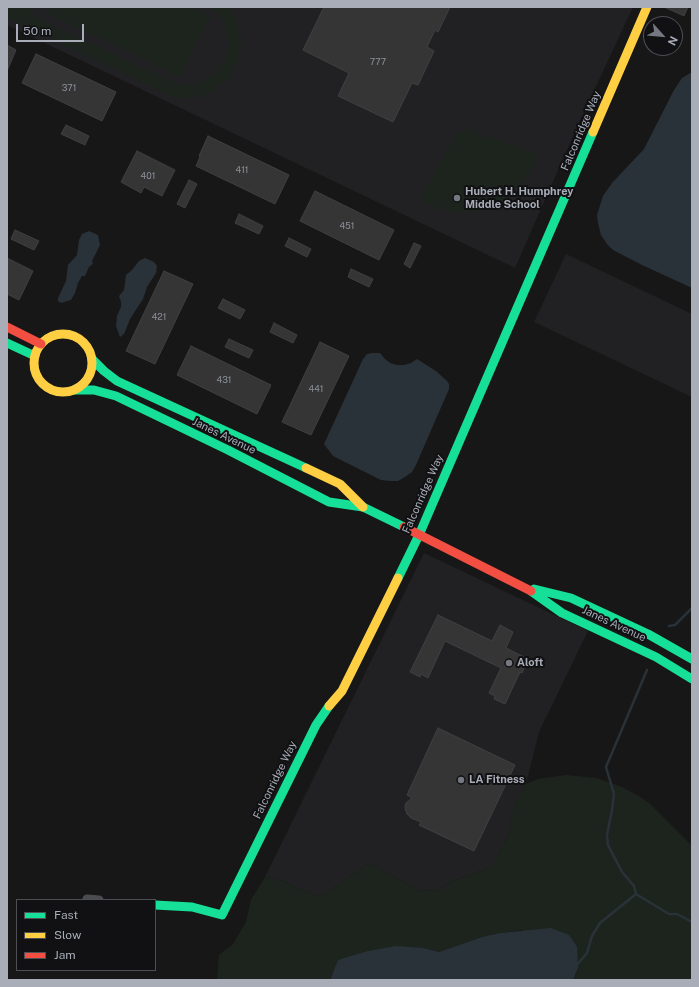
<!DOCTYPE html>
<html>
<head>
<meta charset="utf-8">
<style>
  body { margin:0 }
  #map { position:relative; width:699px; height:987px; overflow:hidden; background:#171717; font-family:"Public Sans",sans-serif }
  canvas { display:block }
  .frame { position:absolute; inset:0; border:8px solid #a8adb8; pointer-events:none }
  .legend { position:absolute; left:16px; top:899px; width:140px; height:72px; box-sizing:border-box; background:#111113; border:1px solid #4d4f55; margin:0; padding:5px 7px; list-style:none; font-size:12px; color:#a8adb8 }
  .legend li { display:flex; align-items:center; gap:8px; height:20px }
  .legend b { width:20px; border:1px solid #4d4f55 }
  .north { position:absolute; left:643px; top:16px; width:40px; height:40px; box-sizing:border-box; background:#111113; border:1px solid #4d4f55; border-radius:50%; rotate:117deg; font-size:11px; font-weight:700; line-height:16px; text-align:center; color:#a8adb8 }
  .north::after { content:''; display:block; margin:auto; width:14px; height:18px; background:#757880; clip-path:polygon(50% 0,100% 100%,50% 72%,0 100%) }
  .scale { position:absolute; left:16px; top:24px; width:68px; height:18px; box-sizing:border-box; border:2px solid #a8adb8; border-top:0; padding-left:5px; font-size:12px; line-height:14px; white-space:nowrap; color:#a8adb8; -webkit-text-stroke:3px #111113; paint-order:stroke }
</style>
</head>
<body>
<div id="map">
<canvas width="699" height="987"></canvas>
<div class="frame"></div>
<ul class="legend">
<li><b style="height:5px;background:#16e098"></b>Fast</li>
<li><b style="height:5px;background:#ffcf43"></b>Slow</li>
<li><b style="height:5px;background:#f24e42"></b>Jam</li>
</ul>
<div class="north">N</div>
<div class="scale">50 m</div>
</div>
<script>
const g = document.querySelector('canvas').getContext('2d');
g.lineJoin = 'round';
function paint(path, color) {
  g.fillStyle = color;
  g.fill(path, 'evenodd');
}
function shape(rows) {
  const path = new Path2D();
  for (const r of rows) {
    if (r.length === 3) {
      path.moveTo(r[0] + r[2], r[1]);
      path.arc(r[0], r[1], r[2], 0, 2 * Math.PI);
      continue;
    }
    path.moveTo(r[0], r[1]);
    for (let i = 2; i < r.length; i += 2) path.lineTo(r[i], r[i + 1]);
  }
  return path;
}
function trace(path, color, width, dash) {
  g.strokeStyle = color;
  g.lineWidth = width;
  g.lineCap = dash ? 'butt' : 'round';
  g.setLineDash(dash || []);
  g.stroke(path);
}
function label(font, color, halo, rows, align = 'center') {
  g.font = font + ' "Public Sans",sans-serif';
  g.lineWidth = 4;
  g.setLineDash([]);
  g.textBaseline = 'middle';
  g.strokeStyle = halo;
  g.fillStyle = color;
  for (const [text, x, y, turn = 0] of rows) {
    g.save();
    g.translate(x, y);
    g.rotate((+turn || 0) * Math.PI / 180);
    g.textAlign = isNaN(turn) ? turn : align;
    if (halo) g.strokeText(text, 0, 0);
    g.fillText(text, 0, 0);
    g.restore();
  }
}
const built = shape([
  [7,7,633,7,577,127,515,268,7,25],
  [566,254,692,314,692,397,534,322],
  [424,553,588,631,539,732,526,784,511,814,510,832,495,860,486,869,452,881,439,890,420,891,369,863,321,897,308,893,278,879,265,877]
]);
const green = shape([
  [7,7,30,7,35,15,46,23,178,84,190,86,200,83,214,75,225,59,229,44,225,26,219,15,210,7,228,7,235,16,238,26,242,39,241,46,237,63,227,80,210,93,195,98,177,98,163,93,7,17],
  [48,7,192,7,210,16,179,77,46,12],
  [468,129,538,155,528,177,511,196,491,207,474,212,454,212,437,208,419,200,456,135],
  [566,775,597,778,622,787,642,798,649,803,692,846,692,980,573,980,578,968,521,930,500,933,482,937,439,952,423,948,338,960,330,980,217,980,219,955,233,944,246,922,251,900,265,877,278,879,308,893,321,897,369,863,420,891,439,890,452,881,486,869,495,860,510,832,511,814,526,784,538,779]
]);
const water = shape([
  [692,72,692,288,642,265,613,250,607,244,601,235,598,223,597,215,603,196,612,183,644,149,674,90,682,78],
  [89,231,98,235,100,245,92,261,93,264,89,267,85,276,82,276,78,283,75,293,71,300,61,303,58,301,58,298,66,281,68,265,77,255,79,240,82,234],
  [145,258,154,262,157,266,156,273,147,287,143,299,130,319,124,334,120,337,116,326,117,316,121,307,121,302,119,296,124,290,126,275,132,270,139,261],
  [372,353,380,353,385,359,390,363,397,365,404,365,411,363,417,359,436,371,447,381,449,384,449,389,416,465,412,472,405,477,398,481,390,481,381,480,333,456,324,444,363,359,367,354],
  [551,928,569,935,577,947,578,968,573,980,330,980,338,960,368,951,396,946,423,948,439,952,482,937,500,933]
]);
const stream = shape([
  [669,626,675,625,692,608],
  [647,670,606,767,614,794,612,810,607,835,608,845,622,872,634,886,636,894,669,914,677,914,692,922],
  [576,966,587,953,592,936,600,923,636,894]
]);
const building = shape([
  [324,7,450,7,438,32,435,30,427,47,434,51,418,85,412,83,393,122,338,96,349,73,303,50,324,7],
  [664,7,688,7,684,16,664,7],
  [7,45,16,50,7,71,7,45],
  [36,54,116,92,102,121,22,83,36,54],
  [66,125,89,136,85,145,61,134,66,125],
  [208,136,289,175,275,204,196,166,200,157,199,156,208,136],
  [137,151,175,170,162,196,144,187,141,193,121,182,137,151],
  [189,180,197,184,185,208,177,204,189,180],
  [315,191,394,230,379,260,300,221,315,191],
  [239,214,263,226,259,234,235,223,239,214],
  [15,230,39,241,34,250,11,239,15,230],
  [289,238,311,249,307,257,285,246,289,238],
  [414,243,421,246,410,268,404,264,414,243],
  [7,258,33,271,19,300,7,294,7,258],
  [351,269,373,279,369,287,348,277,351,269],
  [164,271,193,284,155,364,126,351,164,271],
  [223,299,245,310,240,319,218,308,223,299],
  [274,323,297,335,293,343,270,332,274,323],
  [229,339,253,350,249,358,225,347,229,339],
  [320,342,349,356,311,435,282,422,320,342],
  [191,346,271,385,257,414,177,375,191,346],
  [438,615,492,641,500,625,513,632,506,648,528,659,522,673,520,672,505,704,494,699,495,696,489,693,501,668,445,641,428,678,421,674,420,677,410,672,438,615],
  [438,728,515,765,474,851,419,825,421,822,411,818,407,814,405,808,406,803,412,798,407,795,438,728]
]);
const street = shape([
  [87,899,99,900]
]);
const fast = shape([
  [7,343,35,356],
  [92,359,104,371,117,381,306,468],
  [74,390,94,390,116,396,228,450,329,502,363,507,404,527],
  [398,578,419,535,593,132],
  [534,589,571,598,648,634,692,659],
  [531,591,562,613,656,657,692,679],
  [155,905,192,907,222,915,316,725,329,706]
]);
const slow = shape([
  [593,132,647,7],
  [63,363,29],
  [306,468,340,484,363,507],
  [329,706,342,691,398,578]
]);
const jam = shape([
  [7,327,41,344],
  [404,527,531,591]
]);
const markers = [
  [457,198,4,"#757880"],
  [509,663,4,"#757880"],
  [461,780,4,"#757880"]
];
const numberNames = [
  ["777",378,62],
  ["371",69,88],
  ["411",242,170],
  ["401",148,176],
  ["451",347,226],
  ["421",159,317],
  ["431",224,380],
  ["441",316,389]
];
const streetNames = [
  ["Falconridge Way",581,131,-67],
  ["Janes Avenue",224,436,26],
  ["Falconridge Way",423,494,-66],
  ["Janes Avenue",614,624,25],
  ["Falconridge Way",275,780,-64]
];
const poiNames = [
  ["Hubert H. Humphrey",465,192],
  ["Middle School",465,205],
  ["Aloft",517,663],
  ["LA Fitness",469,780]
];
paint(built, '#212123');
paint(green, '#1d241e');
paint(water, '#2a3239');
trace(stream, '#2a3239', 2.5);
paint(building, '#353536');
trace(building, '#3f4043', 1);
trace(street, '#4b4c50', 9);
trace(fast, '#16e098', 9);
trace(slow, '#ffcf43', 9);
trace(jam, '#f24e42', 9);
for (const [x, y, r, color] of markers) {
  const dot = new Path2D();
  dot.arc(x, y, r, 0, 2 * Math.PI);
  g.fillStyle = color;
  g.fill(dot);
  trace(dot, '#111113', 1.5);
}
label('9px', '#8b8f98', null, numberNames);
label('11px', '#a8adb8', '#111113', streetNames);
label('bold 11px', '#a8adb8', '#111113', poiNames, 'left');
</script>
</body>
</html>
